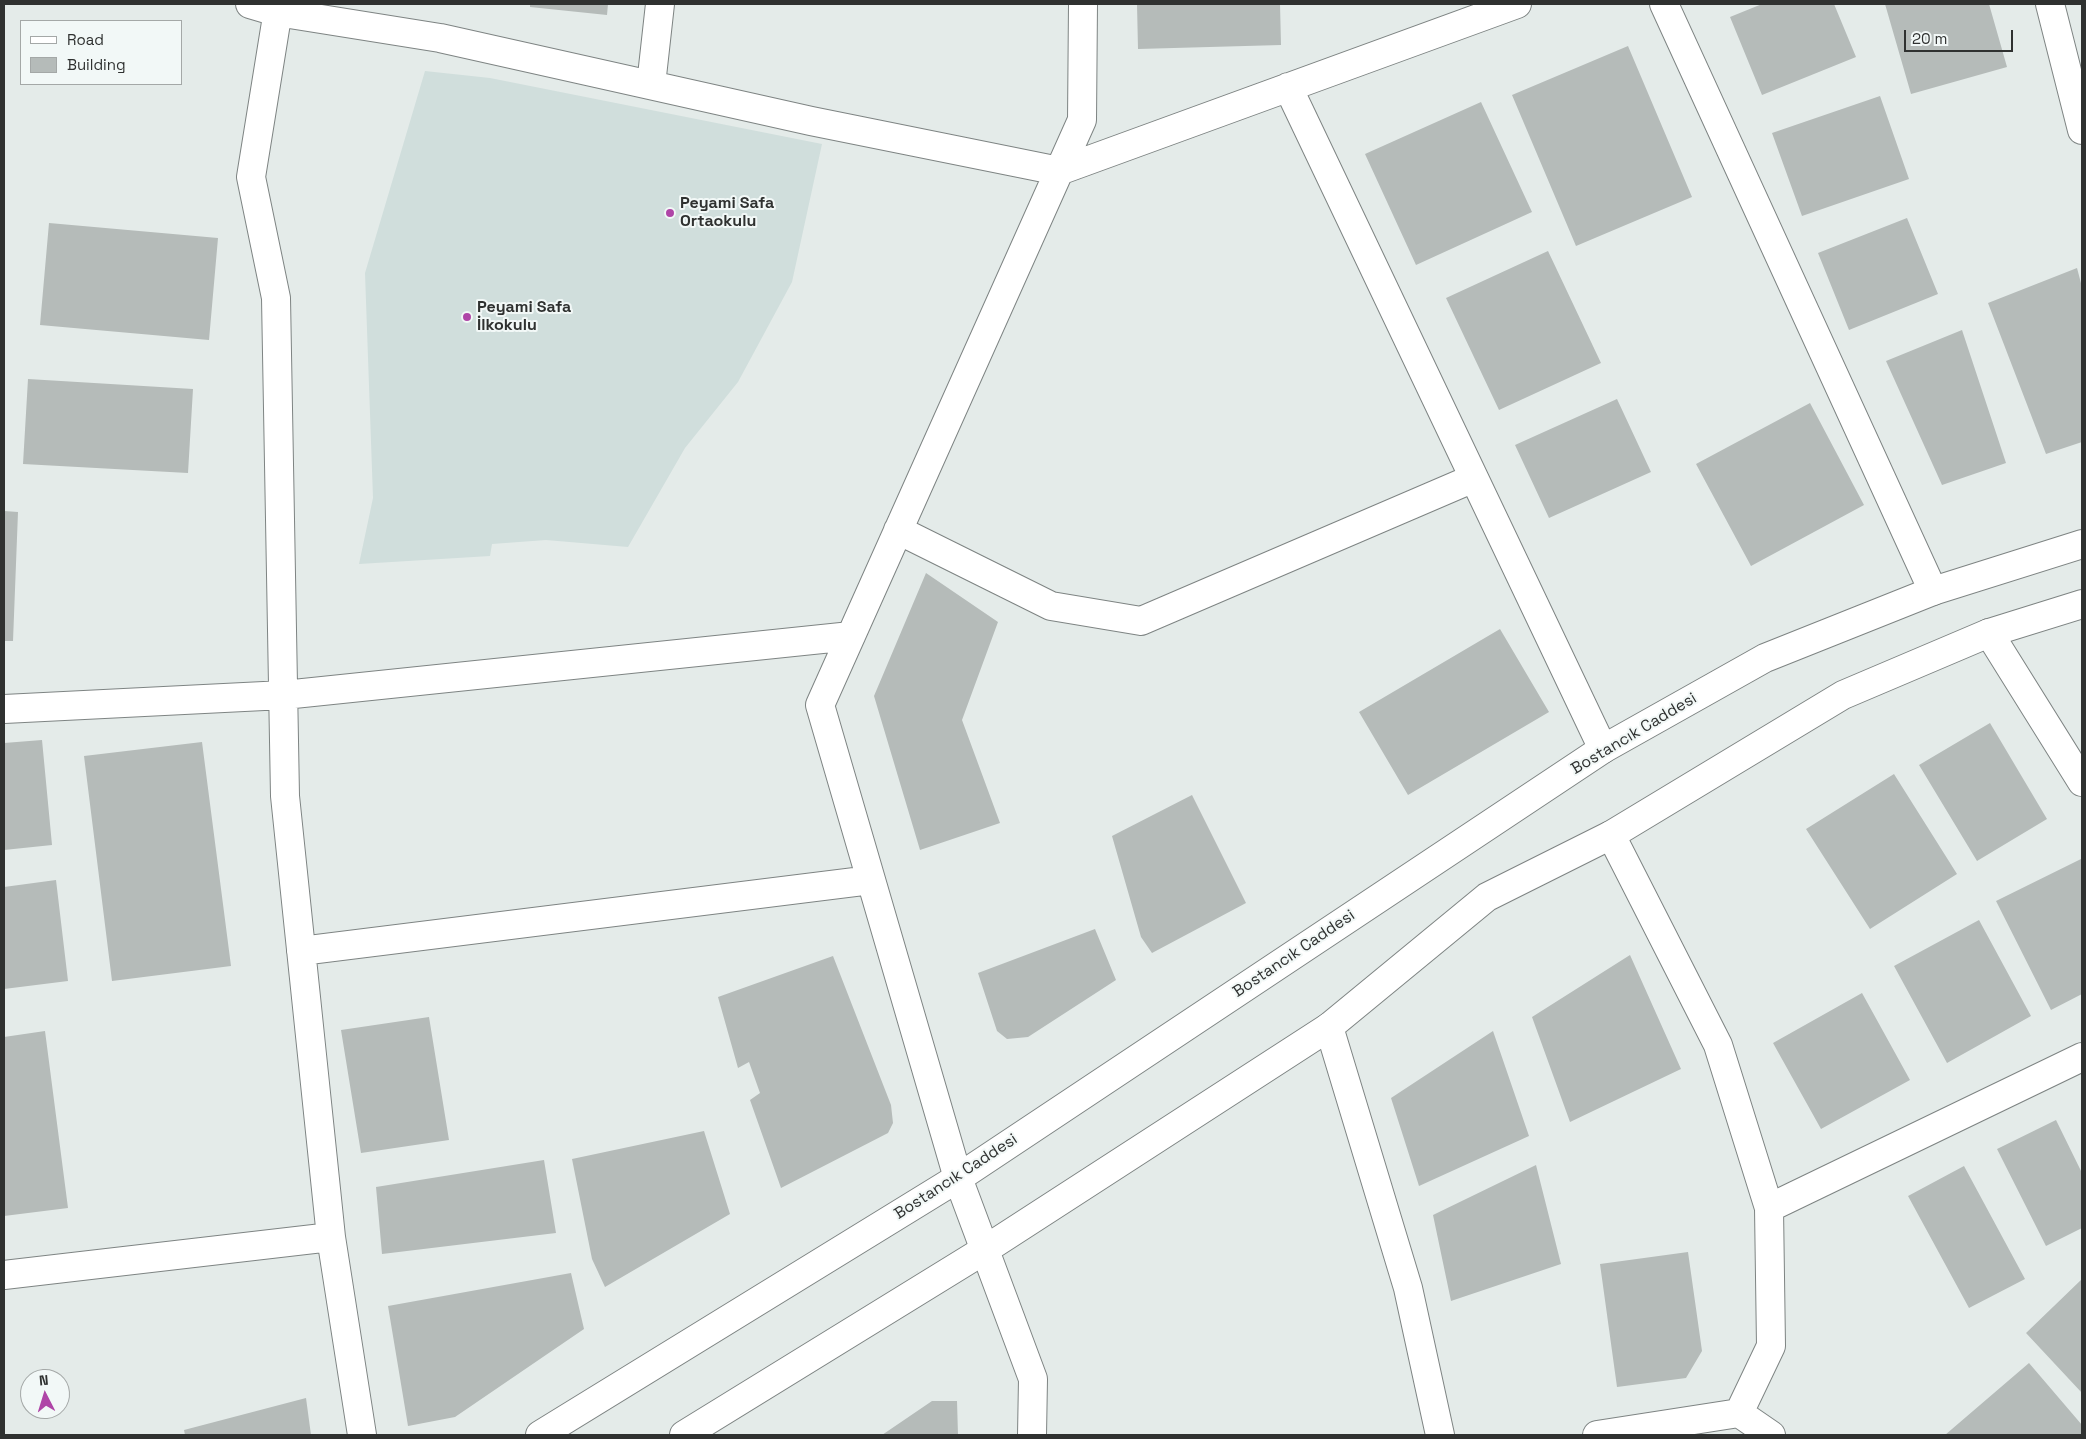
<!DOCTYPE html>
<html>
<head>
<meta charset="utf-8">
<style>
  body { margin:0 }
  #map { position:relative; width:2086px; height:1439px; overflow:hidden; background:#e4ebe9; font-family:"Space Grotesk",sans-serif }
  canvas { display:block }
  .frame { position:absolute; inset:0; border:5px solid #2f3130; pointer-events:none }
  .legend { position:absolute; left:20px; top:20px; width:162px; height:65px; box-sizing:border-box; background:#f2f8f7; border:1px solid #a4a8a7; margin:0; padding:6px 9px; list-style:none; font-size:15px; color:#2f3130 }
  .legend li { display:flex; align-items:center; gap:10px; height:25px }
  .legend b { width:25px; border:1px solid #a4a8a7 }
  .north { position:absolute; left:20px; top:1369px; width:50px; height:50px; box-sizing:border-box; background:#f2f8f7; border:1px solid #a4a8a7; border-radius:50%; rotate:355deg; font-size:14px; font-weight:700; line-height:20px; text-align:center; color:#2f3130 }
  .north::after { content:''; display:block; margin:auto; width:18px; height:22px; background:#af45a7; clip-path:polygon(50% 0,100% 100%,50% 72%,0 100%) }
  .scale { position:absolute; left:1904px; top:30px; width:109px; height:22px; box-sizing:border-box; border:2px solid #2f3130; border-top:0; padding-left:6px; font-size:15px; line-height:18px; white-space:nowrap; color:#2f3130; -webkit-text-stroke:4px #f2f8f7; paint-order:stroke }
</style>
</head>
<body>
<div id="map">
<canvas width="2086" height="1439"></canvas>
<div class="frame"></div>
<ul class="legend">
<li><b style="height:6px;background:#fff"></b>Road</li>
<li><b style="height:14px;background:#b5bbb9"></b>Building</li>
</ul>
<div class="north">N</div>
<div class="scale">20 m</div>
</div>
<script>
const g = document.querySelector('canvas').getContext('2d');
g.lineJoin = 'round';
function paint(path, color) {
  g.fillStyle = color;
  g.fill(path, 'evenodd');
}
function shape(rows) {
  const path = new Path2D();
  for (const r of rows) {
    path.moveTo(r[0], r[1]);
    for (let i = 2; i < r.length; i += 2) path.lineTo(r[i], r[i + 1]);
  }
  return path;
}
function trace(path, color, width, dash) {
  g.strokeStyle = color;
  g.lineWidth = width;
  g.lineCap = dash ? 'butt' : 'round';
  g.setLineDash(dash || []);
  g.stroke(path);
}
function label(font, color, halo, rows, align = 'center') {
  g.font = font + ' "Space Grotesk",sans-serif';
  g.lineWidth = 4;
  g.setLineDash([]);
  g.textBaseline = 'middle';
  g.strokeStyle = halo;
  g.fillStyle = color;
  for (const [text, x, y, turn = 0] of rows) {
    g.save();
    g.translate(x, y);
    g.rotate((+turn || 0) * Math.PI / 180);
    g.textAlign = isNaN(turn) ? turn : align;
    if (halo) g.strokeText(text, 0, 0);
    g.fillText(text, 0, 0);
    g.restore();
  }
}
const built = shape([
  [425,71,490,78,822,144,792,282,738,382,685,448,628,547,546,540,492,544,490,556,359,564,373,498,365,273]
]);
const building = shape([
  [530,4,608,4,607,15,530,7],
  [1137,4,1280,4,1281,45,1138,49],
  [1762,4,1834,4,1856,57,1762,95,1730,17],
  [1885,4,1989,4,2007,67,1911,94],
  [1628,46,1692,197,1576,246,1512,95],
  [1880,96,1909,179,1802,216,1772,133],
  [1481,102,1532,212,1416,265,1365,154],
  [1907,218,1938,294,1849,330,1818,253],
  [49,223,218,238,209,340,40,325],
  [1548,251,1601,363,1499,410,1446,298],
  [2077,268,2082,287,2082,442,2046,454,1988,303],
  [1962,330,2006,463,1942,485,1886,361],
  [28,379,193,389,188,473,23,464],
  [1617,399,1651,472,1549,518,1515,445],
  [1810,403,1864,505,1751,566,1696,464],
  [4,511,18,512,13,641,4,641],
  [926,573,998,622,962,720,1000,823,920,850,874,696],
  [1500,629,1549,712,1408,795,1359,712],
  [1990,723,2047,819,1977,861,1919,765],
  [42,740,52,845,4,850,4,743],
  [202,742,231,966,112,981,84,756],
  [1894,774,1957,874,1870,929,1806,829],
  [1192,795,1246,903,1152,953,1141,937,1112,836],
  [2081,859,2082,994,2051,1010,1996,901],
  [56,880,68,981,4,989,4,887],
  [1979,920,2031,1016,1947,1063,1894,966],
  [1095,929,1116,980,1028,1037,1007,1039,997,1031,978,973],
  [1630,955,1681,1069,1570,1122,1532,1017],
  [833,956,891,1105,893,1123,888,1133,781,1188,750,1100,760,1093,749,1062,738,1068,718,997],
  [1862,993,1910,1080,1821,1129,1773,1043],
  [429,1017,449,1140,361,1153,341,1030],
  [45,1031,68,1208,4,1216,4,1037],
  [1493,1031,1529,1136,1419,1186,1391,1098],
  [2056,1120,2082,1173,2082,1228,2046,1246,1997,1149],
  [704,1131,730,1214,605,1287,592,1259,572,1159],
  [544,1160,556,1233,382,1254,376,1187],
  [1536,1165,1561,1264,1451,1301,1433,1215],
  [1964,1166,2025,1279,1969,1308,1908,1196],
  [1688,1252,1702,1351,1686,1378,1617,1387,1600,1264],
  [571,1273,584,1329,455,1417,408,1426,388,1306],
  [2082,1279,2082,1393,2026,1333],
  [2029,1363,2082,1425,2082,1435,1945,1435],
  [306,1398,311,1435,185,1435,184,1430],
  [932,1401,957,1401,958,1435,882,1435]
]);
const street = shape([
  [250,4,277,12,440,38,811,121,1059,171,1517,4],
  [279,4,251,177,276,298,285,796,331,1237,362,1435],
  [1664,4,1933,591],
  [2050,4,2082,130],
  [651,85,660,4],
  [1288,87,1603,749],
  [898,530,1051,606,1141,621,1474,478],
  [1989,633,2082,782],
  [4,709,284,695,851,636],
  [1611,835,1718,1045,1769,1208,1771,1346,1739,1413],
  [301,951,871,880],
  [1329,1027,1408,1288,1440,1435],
  [1769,1208,2082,1057],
  [4,1275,331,1237],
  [1032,1435,1033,1379,958,1178,820,705,1082,120,1083,4],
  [1597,1435,1739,1413,1771,1435]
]);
const secondary = shape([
  [540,1435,958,1178,1603,749,1765,658,1933,591,2082,544],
  [684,1435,986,1249,1329,1027,1487,897,1611,835,1843,695,1989,633,2082,604]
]);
const markers = [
  [670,213,5,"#af45a7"],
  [467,317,5,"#af45a7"]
];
const poiNames = [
  ["Peyami Safa",680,204],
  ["Ortaokulu",680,222],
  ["Peyami Safa",477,308],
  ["İlkokulu",477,326]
];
const streetNames = [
  ["Bostancık Caddesi",1634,734,-31],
  ["Bostancık Caddesi",1294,954,-34],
  ["Bostancık Caddesi",956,1177,-33]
];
paint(built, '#d0dedc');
paint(building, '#b5bbb9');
trace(street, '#7e8483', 30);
trace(secondary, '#7e8483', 30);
trace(street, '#fff', 28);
trace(secondary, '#fff', 28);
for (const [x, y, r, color] of markers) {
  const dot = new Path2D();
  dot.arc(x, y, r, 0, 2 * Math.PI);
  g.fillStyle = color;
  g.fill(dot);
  trace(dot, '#f2f8f7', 2);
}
label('bold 16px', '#2f3130', '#f2f8f7', poiNames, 'left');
label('16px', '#2f3130', '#f2f8f7', streetNames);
</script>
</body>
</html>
